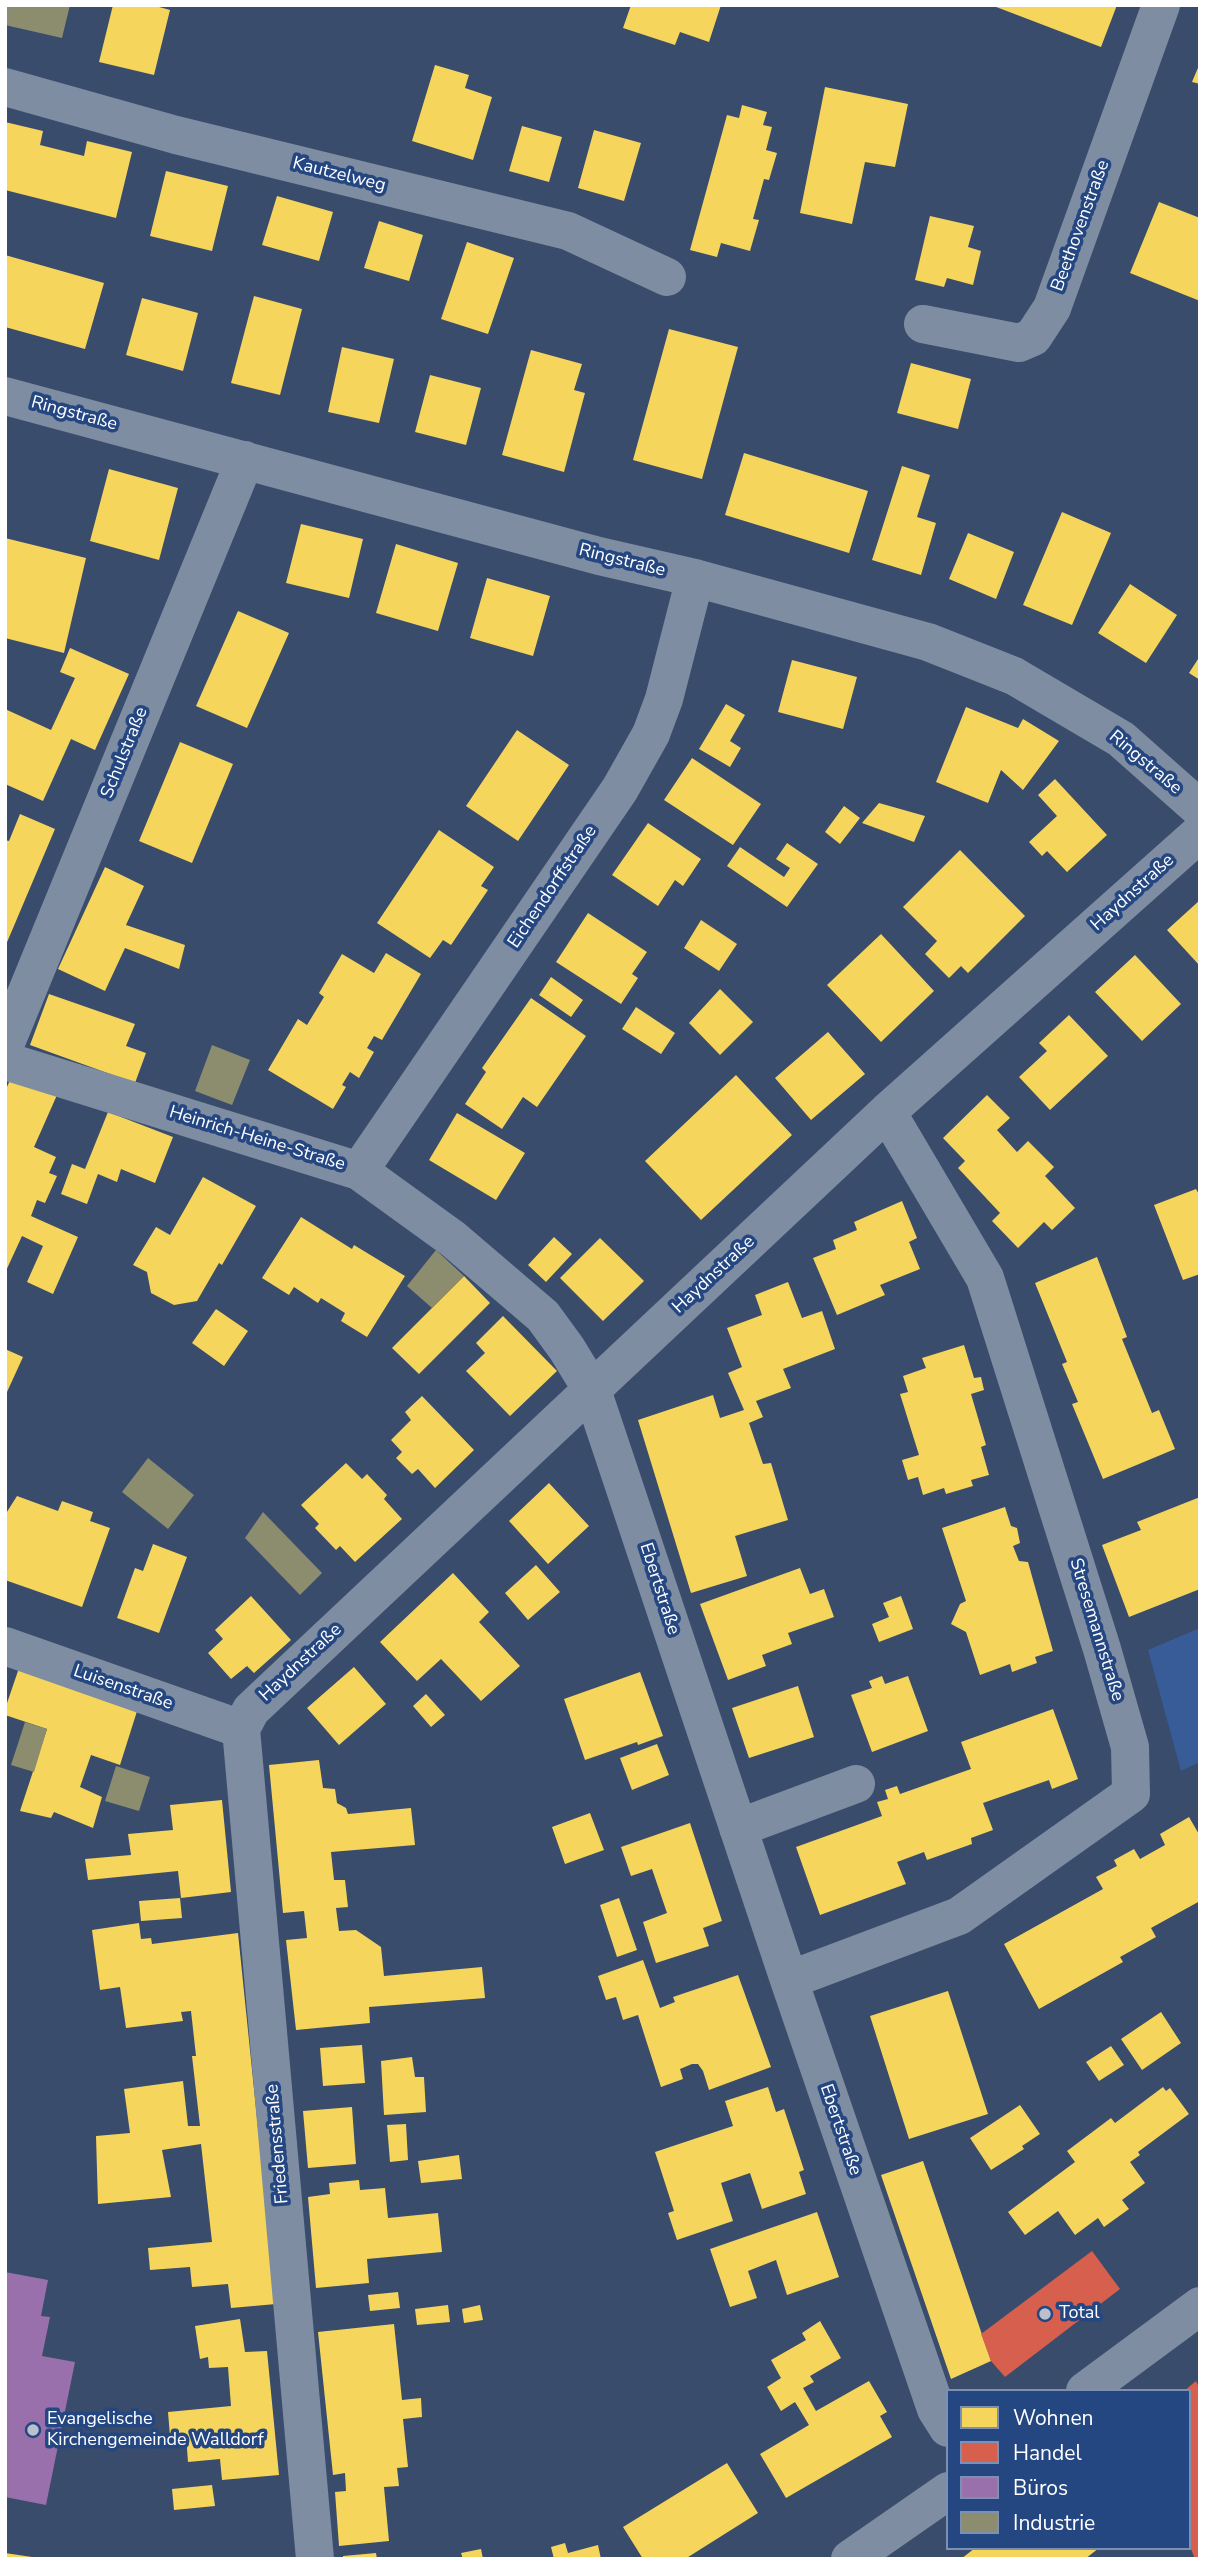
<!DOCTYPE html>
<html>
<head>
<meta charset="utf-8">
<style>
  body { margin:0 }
  #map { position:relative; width:1205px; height:2564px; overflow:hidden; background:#394c6c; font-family:"Nunito Sans",sans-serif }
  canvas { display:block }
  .frame { position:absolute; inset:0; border:7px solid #fff; pointer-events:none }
  .legend { position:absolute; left:946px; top:2389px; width:245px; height:161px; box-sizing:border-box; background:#244681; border:2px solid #7c90b3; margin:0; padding:9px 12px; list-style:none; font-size:21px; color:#fff }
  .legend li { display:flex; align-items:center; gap:14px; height:35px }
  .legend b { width:35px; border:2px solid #7c90b3 }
</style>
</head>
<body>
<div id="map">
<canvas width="1205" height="2564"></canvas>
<div class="frame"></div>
<ul class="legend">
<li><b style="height:19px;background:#f6d55c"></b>Wohnen</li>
<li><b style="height:19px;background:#d6604d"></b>Handel</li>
<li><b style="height:19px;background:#9970ab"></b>Büros</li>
<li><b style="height:19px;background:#8c8c6e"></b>Industrie</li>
</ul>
</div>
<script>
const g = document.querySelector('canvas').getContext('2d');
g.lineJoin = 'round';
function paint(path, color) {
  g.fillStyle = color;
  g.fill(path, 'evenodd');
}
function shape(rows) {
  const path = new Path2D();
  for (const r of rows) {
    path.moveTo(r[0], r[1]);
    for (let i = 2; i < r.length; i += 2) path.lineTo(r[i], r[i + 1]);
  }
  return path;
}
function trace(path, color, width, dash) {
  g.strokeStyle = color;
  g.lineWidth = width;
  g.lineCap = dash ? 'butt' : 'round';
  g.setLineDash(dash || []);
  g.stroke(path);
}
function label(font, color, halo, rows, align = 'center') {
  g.font = font + ' "Nunito Sans",sans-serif';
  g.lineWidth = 7;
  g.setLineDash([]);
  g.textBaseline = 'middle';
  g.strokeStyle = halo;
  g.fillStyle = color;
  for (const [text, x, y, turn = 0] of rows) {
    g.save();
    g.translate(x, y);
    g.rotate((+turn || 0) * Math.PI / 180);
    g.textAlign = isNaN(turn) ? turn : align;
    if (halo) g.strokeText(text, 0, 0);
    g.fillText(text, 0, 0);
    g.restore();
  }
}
const green = shape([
  [1200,1628,1200,1762,1181,1771,1148,1650]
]);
const homes = shape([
  [113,5,152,5,170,10,154,75,99,62],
  [631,5,721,5,709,42,680,32,675,45,623,28],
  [991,5,1117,5,1101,47],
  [1200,63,1200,84,1192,82],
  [435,65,469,75,465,88,492,97,473,160,412,141],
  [825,87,908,104,895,167,865,162,852,224,800,213],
  [742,105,767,112,763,125,772,127,766,150,777,153,769,180,764,179,753,219,759,220,750,251,721,243,717,257,690,250,727,115,739,118],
  [5,122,43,131,40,145,84,156,87,141,132,152,116,218,5,190],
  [522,126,562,137,549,182,509,171],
  [594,130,641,143,624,201,578,188],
  [166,171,228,186,212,251,150,236],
  [277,196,333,212,319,261,262,245],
  [1159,202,1200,218,1200,301,1130,273],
  [930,216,974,226,968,247,981,251,973,285,947,278,944,287,915,280],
  [379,221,423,235,409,281,364,268],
  [467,242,514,258,488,334,441,319],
  [5,255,104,283,85,349,5,327],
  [254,296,302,309,280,395,231,383],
  [142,298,198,313,183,371,126,355],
  [669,329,738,347,702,479,633,460],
  [342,347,394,359,379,423,328,412],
  [531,350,582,364,574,390,585,393,564,472,502,455],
  [911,363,971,379,958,429,897,413],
  [430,375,481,388,466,445,415,432],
  [744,453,868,491,849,553,725,515],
  [902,466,930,475,917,517,936,523,921,575,872,560],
  [109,469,178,488,159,560,90,541],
  [1062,512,1111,533,1072,625,1023,605],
  [301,524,363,539,349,598,286,583],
  [968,533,1014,552,996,599,949,579],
  [5,538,86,558,64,653,5,638],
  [396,544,458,563,438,631,376,613],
  [487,578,550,596,533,656,470,638],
  [1130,584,1177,615,1146,663,1098,633],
  [238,611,289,633,247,728,196,706],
  [70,648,129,674,95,750,71,739,43,801,5,784,5,709,51,730,75,678,60,672],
  [1200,656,1200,680,1189,673],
  [792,660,857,677,843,729,778,712],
  [726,704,745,715,730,741,741,748,730,767,699,749],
  [966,707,1018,728,1023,719,1059,741,1023,790,1001,770,988,803,936,782],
  [517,730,569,765,518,841,466,806],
  [180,742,233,764,192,863,139,841],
  [692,758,761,804,733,845,664,800],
  [1055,779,1107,835,1067,872,1047,851,1042,856,1029,842,1057,816,1038,795],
  [879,803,925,816,914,842,862,823],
  [844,806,860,818,840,844,825,832],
  [20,814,55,829,5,947,5,840,9,841],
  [648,823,701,859,683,886,675,880,658,906,612,875],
  [439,830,494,867,481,886,488,890,451,945,443,940,430,958,377,923],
  [787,843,818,864,787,907,727,866,740,847,784,877,790,868,776,859],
  [960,850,1025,916,968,973,961,966,949,978,925,954,937,941,903,907],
  [105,867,144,886,126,925,185,945,179,969,125,948,105,991,58,969],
  [1200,900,1200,966,1167,930],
  [588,913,647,952,632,974,638,978,621,1004,556,962],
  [701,920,737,944,719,971,684,948],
  [881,934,934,991,881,1042,827,985],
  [386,953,421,974,382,1040,374,1036,367,1048,374,1052,359,1078,350,1072,342,1085,346,1087,333,1109,268,1070,298,1019,307,1025,324,997,319,993,342,954,374,973],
  [1135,955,1181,1004,1142,1041,1095,992],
  [551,977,583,1000,571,1017,539,995],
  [720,989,753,1022,720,1055,689,1023],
  [49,994,135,1024,126,1046,146,1053,135,1083,30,1045],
  [531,998,586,1036,537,1107,523,1097,502,1129,465,1104,486,1072,482,1068],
  [636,1007,675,1033,661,1054,622,1029],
  [1069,1015,1108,1056,1050,1110,1019,1077,1047,1051,1039,1043],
  [828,1032,865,1074,811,1120,775,1078],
  [736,1075,792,1135,701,1220,645,1161],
  [12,1076,57,1095,34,1147,56,1157,49,1173,57,1176,45,1203,37,1200,31,1216,78,1237,53,1294,27,1282,43,1246,22,1236,5,1273,5,1091],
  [987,1095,1010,1118,997,1130,1017,1152,1028,1141,1054,1167,1045,1176,1075,1208,1052,1230,1044,1222,1018,1248,992,1221,1000,1213,958,1168,965,1161,943,1138],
  [108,1112,173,1137,155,1183,121,1169,117,1182,98,1174,87,1204,61,1194,72,1164,85,1169],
  [457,1113,525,1153,496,1200,429,1160],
  [203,1177,256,1206,222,1265,219,1263,197,1301,174,1305,151,1293,147,1272,133,1265,156,1227,170,1235],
  [1196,1189,1200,1196,1200,1274,1183,1280,1154,1205],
  [902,1201,917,1238,909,1242,920,1269,880,1285,885,1295,837,1315,813,1258,836,1249,833,1240,857,1230,854,1222],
  [301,1217,352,1249,354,1245,405,1276,367,1337,341,1321,345,1313,321,1298,318,1303,294,1287,289,1295,262,1278],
  [554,1237,572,1254,546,1282,528,1265],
  [600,1238,644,1281,603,1321,560,1278],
  [1097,1257,1127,1337,1122,1339,1152,1413,1159,1410,1175,1449,1103,1479,1072,1404,1078,1402,1062,1364,1067,1362,1035,1283],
  [464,1276,490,1303,419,1374,392,1348],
  [788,1282,802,1318,822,1311,835,1349,783,1369,791,1388,756,1401,763,1417,749,1423,763,1464,771,1463,788,1520,735,1536,747,1576,691,1593,638,1420,713,1395,720,1418,744,1410,728,1373,742,1367,727,1328,762,1315,755,1295],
  [216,1309,248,1331,224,1366,192,1343],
  [503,1316,557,1371,510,1416,466,1371,485,1353,476,1343],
  [964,1345,974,1378,981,1377,984,1390,971,1394,986,1445,981,1447,989,1475,971,1480,973,1486,946,1494,944,1488,923,1495,918,1477,908,1480,902,1460,919,1455,900,1394,908,1392,903,1376,926,1368,922,1358],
  [5,1349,23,1357,7,1392,5,1392],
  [422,1396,474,1450,435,1488,418,1469,412,1474,396,1458,402,1452,391,1440,411,1420,405,1412],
  [346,1463,362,1479,367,1474,387,1495,384,1499,402,1519,355,1562,340,1546,336,1550,315,1528,319,1524,301,1505],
  [549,1483,589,1526,548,1564,509,1521],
  [17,1496,58,1511,62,1501,93,1512,90,1521,110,1528,82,1607,5,1580,5,1515],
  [1200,1497,1200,1589,1129,1617,1102,1545,1141,1530,1137,1522],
  [1005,1507,1011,1526,1017,1528,1020,1543,1013,1546,1019,1561,1028,1562,1053,1651,1035,1657,1037,1663,1012,1672,1010,1664,980,1675,966,1632,951,1624,960,1604,966,1601,942,1528],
  [153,1544,187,1557,159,1633,117,1618,135,1568,143,1571],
  [536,1565,560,1592,528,1620,505,1593],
  [800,1568,810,1594,824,1589,834,1617,788,1633,792,1644,762,1655,766,1666,728,1680,700,1604],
  [453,1573,489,1612,479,1622,520,1666,481,1701,441,1659,417,1681,380,1642],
  [251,1596,291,1640,254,1673,247,1666,231,1679,208,1653,223,1639,215,1630],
  [901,1596,913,1629,879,1642,872,1624,889,1617,883,1603],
  [354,1667,386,1704,339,1745,307,1708],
  [19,1668,138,1708,120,1765,91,1755,80,1787,102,1797,93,1828,54,1812,51,1818,20,1811,47,1729,5,1715,5,1709],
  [640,1672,663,1736,638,1745,637,1742,585,1760,564,1699],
  [882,1676,885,1684,908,1676,928,1731,872,1752,851,1695,872,1688,869,1681],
  [798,1686,814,1737,749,1758,732,1708],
  [426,1694,445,1715,431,1727,413,1706],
  [1053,1709,1078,1779,1052,1789,1049,1780,983,1803,993,1830,971,1838,972,1844,927,1860,924,1852,897,1862,906,1884,820,1915,796,1847,882,1816,877,1802,888,1799,885,1790,897,1786,900,1794,971,1769,961,1742],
  [657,1744,669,1775,632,1790,620,1758],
  [319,1760,323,1788,335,1789,337,1803,346,1808,348,1814,411,1808,415,1845,331,1852,334,1880,345,1880,348,1907,336,1908,339,1931,356,1930,381,1947,384,1976,482,1967,485,1998,369,2007,370,2023,296,2030,286,1940,307,1938,304,1911,283,1913,269,1765],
  [222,1800,231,1892,181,1898,178,1871,88,1880,85,1859,131,1855,128,1834,173,1830,170,1805],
  [590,1813,604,1850,565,1864,552,1827],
  [1189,1817,1200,1836,1200,1901,1151,1928,1156,1937,1120,1957,1123,1962,1039,2009,1004,1944,1103,1889,1096,1877,1117,1866,1114,1860,1134,1849,1140,1859,1165,1845,1160,1834],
  [690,1823,722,1921,703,1928,709,1946,656,1963,643,1922,667,1913,652,1869,631,1876,621,1847],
  [180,1898,182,1918,141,1921,139,1901],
  [619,1898,637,1950,617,1957,600,1905],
  [139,1923,141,1939,151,1938,152,1944,238,1933,276,2304,231,2308,228,2284,192,2287,190,2267,150,2270,148,2248,212,2242,201,2144,162,2150,171,2197,98,2204,96,2136,130,2133,124,2089,183,2081,188,2126,200,2126,192,2056,196,2056,191,2011,181,2012,183,2021,126,2028,120,1987,100,1990,92,1930],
  [643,1960,660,2008,675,2002,673,1997,738,1975,771,2067,709,2090,703,2071,698,2064,692,2064,680,2069,683,2079,661,2087,638,2015,623,2020,616,1997,606,2000,598,1976],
  [948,1991,988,2114,909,2139,870,2016],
  [1161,2012,1181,2043,1142,2070,1121,2039],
  [362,2045,365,2083,323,2086,320,2048],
  [1111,2046,1124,2065,1099,2081,1086,2062],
  [412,2057,415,2077,424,2077,426,2112,384,2115,381,2061],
  [768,2087,776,2112,784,2109,804,2170,799,2172,806,2194,762,2209,750,2173,721,2183,733,2221,677,2240,668,2213,674,2211,655,2152,733,2126,725,2101],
  [1163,2087,1166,2091,1170,2088,1189,2114,1138,2152,1140,2155,1130,2162,1145,2183,1122,2200,1129,2209,1104,2227,1098,2218,1075,2235,1058,2211,1025,2235,1008,2212,1075,2162,1067,2151,1111,2118,1115,2123],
  [1020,2105,1040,2134,1022,2146,1024,2149,991,2170,970,2138],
  [352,2107,356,2164,308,2168,303,2111],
  [406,2124,408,2160,390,2162,387,2125],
  [459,2155,462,2179,421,2183,418,2161],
  [923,2161,991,2361,951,2379,881,2175],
  [359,2180,360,2190,385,2188,388,2218,438,2213,442,2252,367,2259,369,2283,316,2288,308,2197,330,2194,329,2183],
  [817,2212,839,2277,787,2295,776,2260,748,2271,757,2298,730,2307,710,2249],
  [398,2292,400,2308,370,2311,368,2295],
  [448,2305,450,2322,417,2325,415,2309],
  [480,2305,483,2320,464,2323,462,2309],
  [240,2319,245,2352,267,2351,279,2475,222,2480,220,2459,188,2462,186,2435,170,2436,168,2412,231,2406,228,2367,209,2368,208,2357,200,2359,195,2326],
  [820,2321,841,2358,810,2376,814,2382,803,2388,816,2411,869,2381,887,2412,880,2416,892,2437,786,2498,760,2454,809,2425,795,2402,781,2411,767,2387,781,2378,771,2360,806,2340,802,2333],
  [394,2324,402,2400,421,2398,422,2417,403,2419,408,2467,397,2468,399,2486,384,2487,389,2541,339,2546,335,2492,346,2491,345,2473,333,2475,318,2332],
  [727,2463,758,2513,685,2559,643,2559,623,2527],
  [212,2485,215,2506,174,2510,172,2489],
  [565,2543,568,2553,598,2545,601,2559,554,2559,551,2547],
  [975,2548,1099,2548,1085,2559,961,2559],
  [481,2549,483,2559,463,2559,461,2553],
  [5,2553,32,2557,32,2559,5,2559],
  [376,2553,377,2559,343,2559,343,2556]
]);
const shops = shape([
  [1092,2251,1120,2289,1005,2377,991,2361,981,2334],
  [1196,2381,1200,2389,1200,2559,1195,2559,1189,2544,1189,2391,1184,2391]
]);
const offices = shape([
  [5,2272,48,2280,41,2316,50,2317,42,2356,75,2362,46,2505,5,2497]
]);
const industry = shape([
  [5,5,70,5,62,38,5,25],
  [212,1045,250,1060,232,1105,195,1091],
  [436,1250,464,1276,432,1308,407,1286],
  [148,1458,194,1495,168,1529,122,1492],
  [263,1512,322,1573,300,1595,245,1538],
  [25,1722,47,1729,34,1772,11,1765],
  [116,1766,150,1777,139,1811,105,1801]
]);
const minor = shape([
  [5,87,176,135,568,231,667,277],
  [923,324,1019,343,1033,337,1052,308,1161,5],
  [5,396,599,556,695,578,928,642,1014,676,1121,739,1200,809],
  [5,1045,245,460],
  [5,1061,359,1171,453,1239,543,1316,567,1349,592,1390,789,1980,936,2409,948,2428],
  [359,1171,620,789,651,734,664,699,695,578],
  [5,1646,241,1729],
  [241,1729,251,1710,887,1112,1200,833],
  [241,1729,315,2559],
  [738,1828,856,1784],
  [789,1980,959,1916,1131,1794,1130,1747,1102,1649,985,1278,887,1112],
  [1085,2391,1200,2306],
  [850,2559,948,2491]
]);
const markers = [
  [1045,2314,7,"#bac0cc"],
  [33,2430,7,"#bac0cc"]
];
const streetNames = [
  ["Kautzelweg",339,175,14],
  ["Beethovenstraße",1081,226,-70],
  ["Ringstraße",74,414,15],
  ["Ringstraße",622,561,14],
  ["Schulstraße",125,753,-68],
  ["Ringstraße",1145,763,40],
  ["Eichendorffstraße",553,887,-56],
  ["Haydnstraße",1133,893,-42],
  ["Heinrich-Heine-Straße",257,1139,17],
  ["Haydnstraße",714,1275,-43],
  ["Ebertstraße",659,1589,72],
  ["Stresemannstraße",1096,1630,73],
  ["Haydnstraße",301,1663,-43],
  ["Luisenstraße",123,1688,19],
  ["Ebertstraße",840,2130,71],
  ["Friedensstraße",278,2144,-95]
];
const poiNames = [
  ["Total",1059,2314],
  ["Evangelische",47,2420],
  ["Kirchengemeinde Walldorf",47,2441]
];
paint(green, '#385c98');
paint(homes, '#f6d55c');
paint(shops, '#d6604d');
paint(offices, '#9970ab');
paint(industry, '#8c8c6e');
trace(minor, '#7f8da2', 38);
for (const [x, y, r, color] of markers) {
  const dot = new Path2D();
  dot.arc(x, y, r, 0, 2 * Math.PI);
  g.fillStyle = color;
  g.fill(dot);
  trace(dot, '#244681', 2.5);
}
label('18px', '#fff', '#244681', streetNames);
label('18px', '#fff', '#244681', poiNames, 'left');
</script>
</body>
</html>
